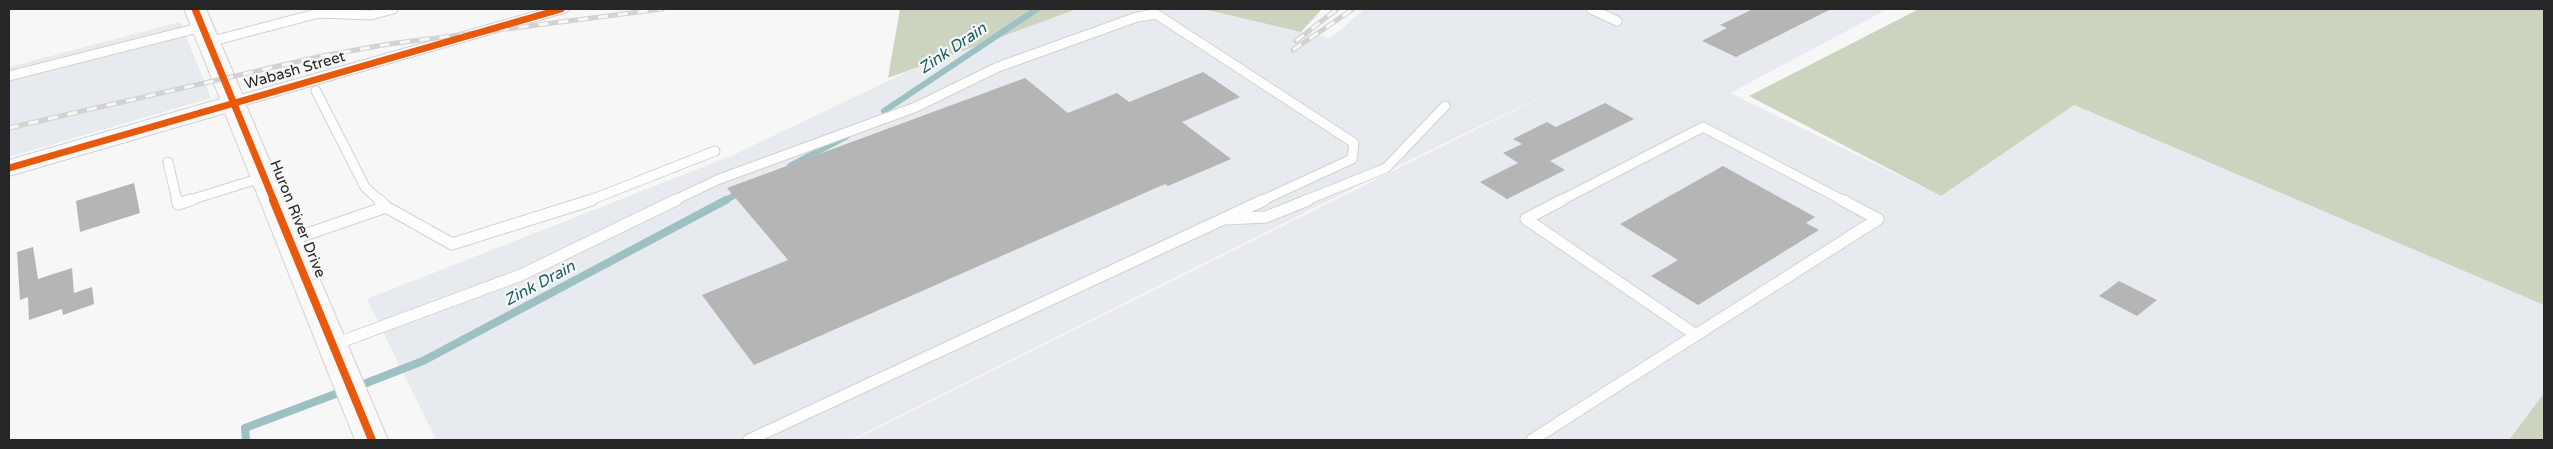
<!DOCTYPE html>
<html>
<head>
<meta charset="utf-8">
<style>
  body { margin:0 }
  #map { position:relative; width:2553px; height:449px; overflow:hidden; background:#f7f7f8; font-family:"Varela Round",sans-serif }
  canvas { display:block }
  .frame { position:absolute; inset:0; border:10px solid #262627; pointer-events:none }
</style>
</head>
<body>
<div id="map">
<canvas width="2553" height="449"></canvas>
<div class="frame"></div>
</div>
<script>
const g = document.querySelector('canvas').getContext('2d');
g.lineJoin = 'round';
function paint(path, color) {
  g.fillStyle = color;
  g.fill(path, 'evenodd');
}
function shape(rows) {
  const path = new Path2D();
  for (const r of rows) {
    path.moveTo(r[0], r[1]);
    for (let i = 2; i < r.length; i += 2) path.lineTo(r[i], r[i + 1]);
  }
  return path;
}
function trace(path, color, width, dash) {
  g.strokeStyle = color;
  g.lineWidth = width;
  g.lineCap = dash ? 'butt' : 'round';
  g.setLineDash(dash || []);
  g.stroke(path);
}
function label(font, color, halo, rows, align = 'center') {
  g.font = font + ' "Varela Round",sans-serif';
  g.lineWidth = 4.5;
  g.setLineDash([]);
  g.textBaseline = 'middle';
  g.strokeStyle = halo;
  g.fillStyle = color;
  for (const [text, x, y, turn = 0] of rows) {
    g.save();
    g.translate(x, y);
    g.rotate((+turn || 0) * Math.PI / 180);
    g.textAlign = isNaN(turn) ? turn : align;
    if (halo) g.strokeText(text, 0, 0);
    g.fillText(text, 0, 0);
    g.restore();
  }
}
const built = shape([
  [1077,9,1203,9,1328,38,1341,30,1364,9,1888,9,1730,93,1941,196,2073,105,2544,305,2544,393,2509,440,854,440,1579,78,1408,161,851,440,436,440,367,299,731,156,932,60],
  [180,22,211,98,9,157,9,67]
]);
const forest = shape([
  [900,9,1077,9,888,78],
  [1203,9,1322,9,1301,32],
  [1919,9,2544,9,2544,305,2074,105,1941,196,1749,96],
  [2544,393,2544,440,2509,440]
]);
const streamFar1 = shape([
  [884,111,1037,9],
  [790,166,847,136],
  [724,201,741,192]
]);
const stream = shape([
  [356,387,423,361,726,200],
  [246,440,245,428,346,390]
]);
const building = shape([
  [1753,9,1831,9,1736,57,1702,41,1727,28,1720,25],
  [1203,72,1240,97,1182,122,1231,159,1168,186,1165,184,754,365,702,295,788,260,727,188,1025,78,1068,113,1117,93,1129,102],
  [1605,103,1634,119,1550,161,1565,170,1507,199,1480,182,1518,163,1503,153,1522,144,1513,139,1547,122,1556,127],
  [1723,166,1815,217,1806,223,1819,230,1698,305,1651,276,1678,260,1620,224],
  [134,183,140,213,80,232,76,201],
  [33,247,38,279,72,268,74,293,92,287,94,304,63,315,62,309,29,320,28,297,20,300,17,252],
  [2119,281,2157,300,2137,316,2099,296]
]);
const laneFar1 = shape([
  [1591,9,1617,21],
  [209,42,319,13,371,15,393,9],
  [9,76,202,27],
  [316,91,365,187,380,201],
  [168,162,177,201],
  [187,201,264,177],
  [588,201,715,151],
  [673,201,717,180,916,107,998,67,1137,17,1156,14,1354,143,1352,159,1261,201],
  [1304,201,1386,168,1445,106],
  [1560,201,1703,127,1844,201]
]);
const lane = shape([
  [177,200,178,204,191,200],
  [379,200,386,207,452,244,592,200],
  [1562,200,1526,219,1696,335],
  [1227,219,1266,217,1308,200],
  [290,240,386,207],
  [1696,335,1878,219,1842,200],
  [335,344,521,275,676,200],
  [749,440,1264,200],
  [1532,440,1696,335]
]);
const street = shape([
  [544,9,569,9,567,12,242,106,236,107,230,106,227,102,230,98,544,9]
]);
const secondary = shape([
  [184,9,206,9,243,96,248,102,246,105,388,440,355,440,225,113,9,176,9,160,220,99,184,9]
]);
const rail = shape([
  [1296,41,1337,9],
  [1293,50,1353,9],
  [9,128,322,56,389,44,662,9]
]);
const cyclewayFar1 = shape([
  [195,9,274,201],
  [9,168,561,9]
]);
const cycleway = shape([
  [273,200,372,440]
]);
const streetNames = [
  ["Wabash Street",295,71,-16],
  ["Huron River Drive",297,219,68]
];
const waterNames = [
  ["Zink Drain",953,49,-34],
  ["Zink Drain",540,284,-28]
];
paint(built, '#e7eaee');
paint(forest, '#ccd4c0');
trace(streamFar1, '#9dc0c3', 6);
trace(stream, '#9dc0c3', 8);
paint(building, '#b5b5b6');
trace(laneFar1, '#d2d2d2', 11);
trace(lane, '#d2d2d2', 13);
trace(street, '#d2d2d2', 2);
trace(secondary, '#d2d2d2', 2);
trace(laneFar1, '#fefefe', 9);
trace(lane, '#fefefe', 11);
paint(street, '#fefefe');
paint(secondary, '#fbf9f9');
trace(rail, '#d2d2d2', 5);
trace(rail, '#f7f7f8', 3, [10]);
trace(cyclewayFar1, '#e8590c', 7);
trace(cycleway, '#e8590c', 8);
label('15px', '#262627', '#f7f7f8', streetNames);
label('italic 16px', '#185e62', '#f7f7f8', waterNames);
</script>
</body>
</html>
